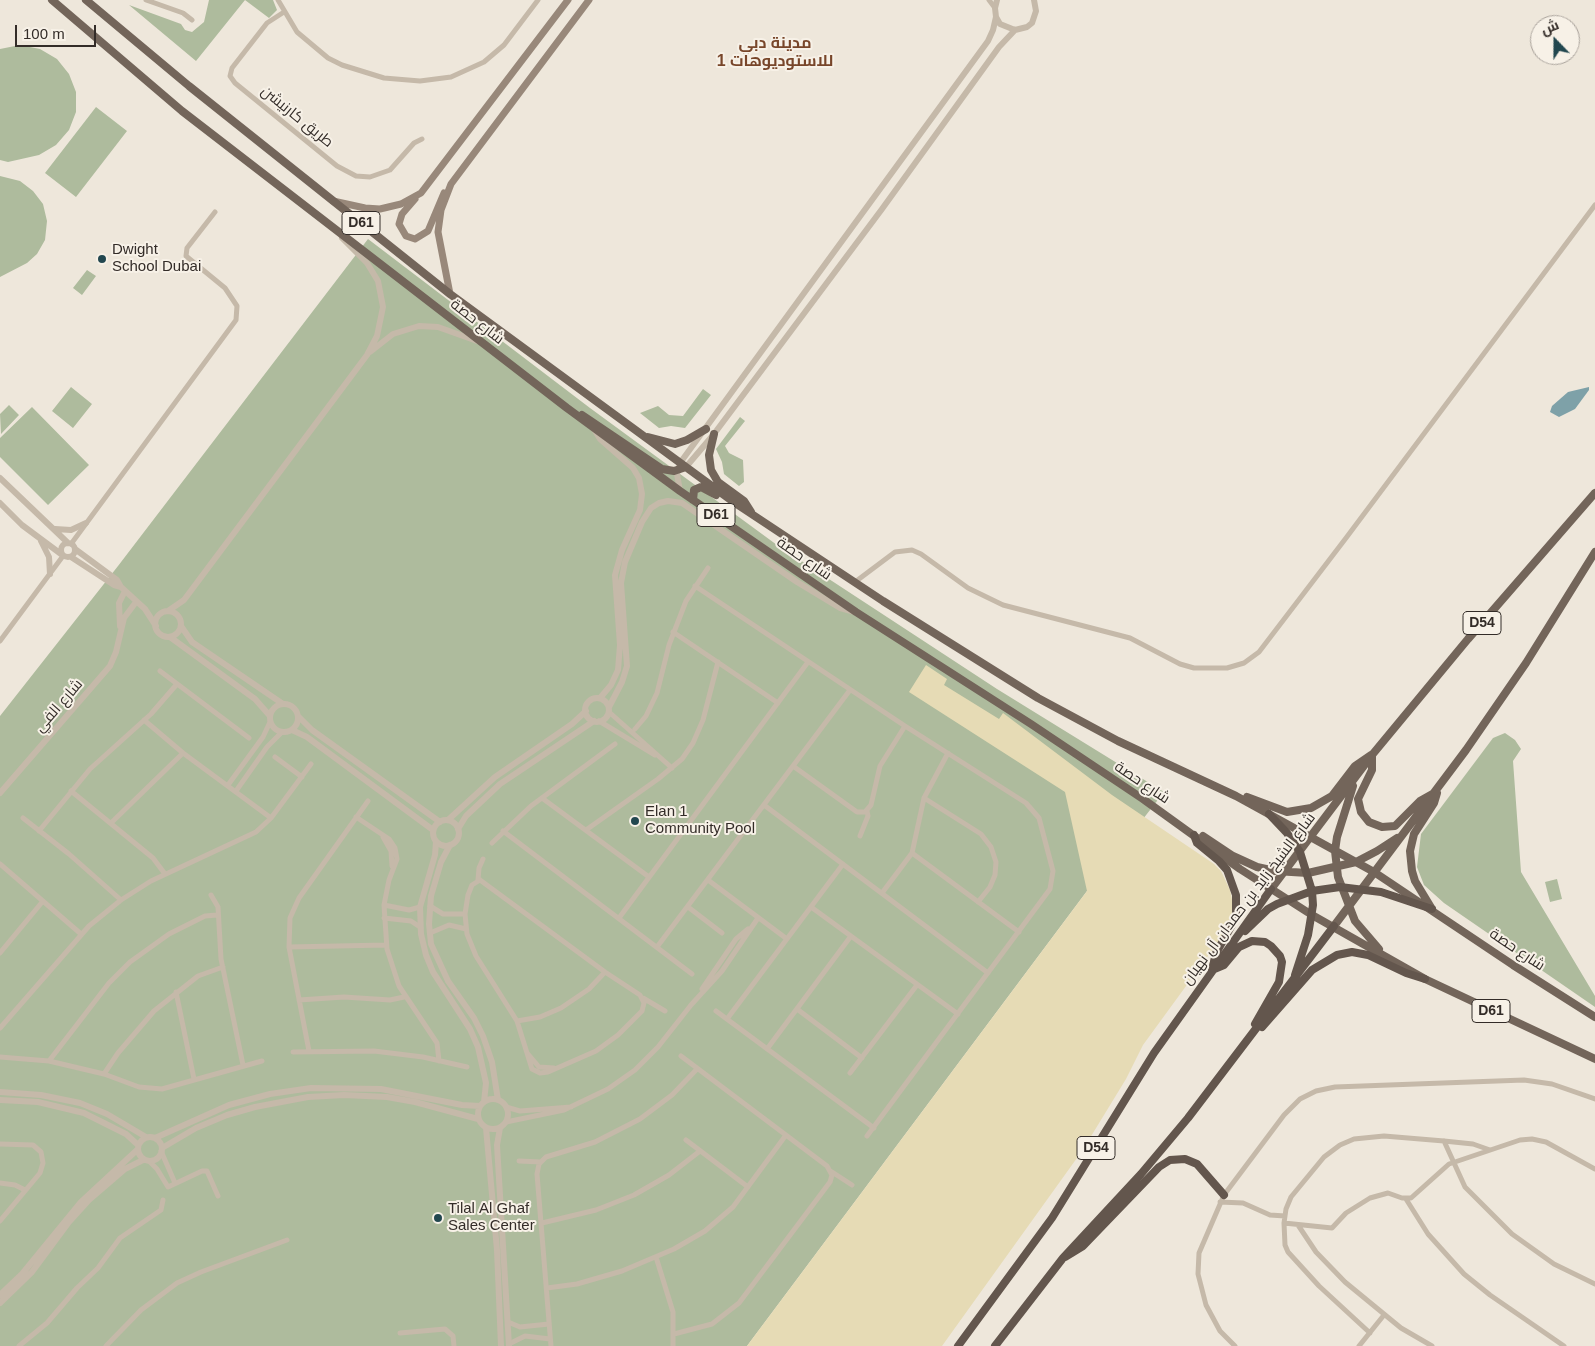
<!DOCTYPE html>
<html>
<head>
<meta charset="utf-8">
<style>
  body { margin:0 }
  #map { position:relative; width:1595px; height:1346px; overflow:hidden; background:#eee7db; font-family:Helvetica,Cairo,sans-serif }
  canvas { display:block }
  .north { position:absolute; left:1530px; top:15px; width:50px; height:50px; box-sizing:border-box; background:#f7f1e7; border:1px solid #a9a29b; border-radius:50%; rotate:338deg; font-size:14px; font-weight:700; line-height:20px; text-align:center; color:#332c28 }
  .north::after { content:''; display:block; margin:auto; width:18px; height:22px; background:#22474f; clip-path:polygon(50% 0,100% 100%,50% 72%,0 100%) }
  .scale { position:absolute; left:15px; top:25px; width:81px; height:22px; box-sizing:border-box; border:2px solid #332c28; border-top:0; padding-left:6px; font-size:15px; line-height:18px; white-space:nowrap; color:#332c28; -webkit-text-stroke:4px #f7f1e7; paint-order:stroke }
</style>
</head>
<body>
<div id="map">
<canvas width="1595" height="1346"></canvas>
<div class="north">ش</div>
<div class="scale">100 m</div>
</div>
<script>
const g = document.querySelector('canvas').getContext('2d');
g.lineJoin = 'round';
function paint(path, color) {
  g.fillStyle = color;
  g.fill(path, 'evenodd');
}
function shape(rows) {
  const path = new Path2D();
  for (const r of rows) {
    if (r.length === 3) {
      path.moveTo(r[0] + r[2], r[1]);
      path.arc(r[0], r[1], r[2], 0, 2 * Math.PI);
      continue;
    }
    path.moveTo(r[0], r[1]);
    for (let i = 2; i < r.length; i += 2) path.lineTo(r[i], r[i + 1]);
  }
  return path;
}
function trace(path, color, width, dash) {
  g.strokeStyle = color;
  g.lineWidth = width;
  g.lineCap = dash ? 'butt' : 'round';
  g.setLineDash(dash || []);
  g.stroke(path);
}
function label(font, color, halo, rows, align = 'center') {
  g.font = font + ' Helvetica,Cairo,sans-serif';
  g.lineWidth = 4;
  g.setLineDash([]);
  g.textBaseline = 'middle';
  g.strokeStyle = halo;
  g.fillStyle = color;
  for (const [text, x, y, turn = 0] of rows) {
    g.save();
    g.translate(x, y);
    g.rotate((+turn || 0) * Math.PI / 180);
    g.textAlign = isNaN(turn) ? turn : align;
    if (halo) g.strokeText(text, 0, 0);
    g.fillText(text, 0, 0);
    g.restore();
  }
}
const green = shape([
  [209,0,245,0,196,61,129,5,181,24,185,30,192,32,204,22],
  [245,0,273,0,277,10,269,18],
  [20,45,40,49,57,59,69,74,76,92,76,112,69,130,56,145,39,155,8,162,0,160,0,49],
  [96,107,127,131,76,197,45,173],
  [0,176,20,181,33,191,43,204,47,221,45,240,37,254,27,263,0,277],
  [368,239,590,408,777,545,997,689,1164,792,1087,891,747,1346,0,1346,0,716,118,566],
  [87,270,96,276,82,295,73,288],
  [71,387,92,404,73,428,52,411],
  [703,389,711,395,685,428,671,426,659,428,640,413,658,406,669,415,683,416],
  [9,405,19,415,1,434,0,414],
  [32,407,89,465,48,505,0,457,0,438],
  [740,417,745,421,725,446,729,453,743,460,744,482,739,486,724,474,722,462,716,449],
  [1505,733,1515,740,1521,749,1513,761,1521,872,1595,996,1595,1007,1444,903,1424,885,1417,867,1421,834,1493,738],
  [1557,879,1562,899,1550,902,1545,882]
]);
const sand = shape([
  [926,665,947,679,944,685,999,719,1003,713,1112,795,1214,864,1221,871,1230,890,1234,909,1232,918,1224,934,1143,1045,1126,1079,1082,1151,942,1346,747,1346,1087,891,1065,792,909,692]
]);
const water = shape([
  [1589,387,1589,390,1575,409,1559,417,1550,412,1552,406,1568,392]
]);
const minor = shape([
  [146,0,183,13,192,20],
  [278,0,297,32,328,58,342,65,384,78,420,81,451,77,484,62,504,45,538,0],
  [989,0,995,8],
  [284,12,267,23,232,68,230,76,235,83,337,166,356,176,370,177,390,170,414,143,422,139],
  [71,544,236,320,237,306,225,288,186,256,187,248,215,212],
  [855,582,895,552,912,550,921,554,968,588,1003,605,1130,638,1180,664,1194,668,1227,668,1244,663,1259,652,1346,538,1595,205],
  [695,586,905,726,1026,803,1039,818,1053,871,1050,889,867,1136],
  [673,632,778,703],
  [0,641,63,556],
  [160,671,249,738],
  [609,712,672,768],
  [144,720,183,753,271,818],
  [599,721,655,755],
  [635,729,646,716,657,693,669,645,686,601,708,568],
  [275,757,302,777],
  [793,766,857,812,865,812,871,805,880,766,905,726],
  [228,785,263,737,270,722],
  [71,791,153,858,165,874],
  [236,791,267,747,282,732],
  [542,798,649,877],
  [924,798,981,834,991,847,996,862,995,875,990,887,978,902],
  [764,805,988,973],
  [356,817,389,839,395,848,397,859,389,880,384,905,387,949,399,986,437,1043,439,1061],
  [23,818,69,854,121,900],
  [111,823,183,753],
  [586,830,658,779,682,759,693,743,703,720,718,662],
  [39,831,90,769,151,714,177,684],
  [503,831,692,974],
  [860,836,868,816,867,811],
  [383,837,391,851,392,866],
  [492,843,531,806,615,744],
  [912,853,1019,932],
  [0,864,81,934],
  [478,880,479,868,483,859],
  [480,880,605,972,640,995,644,1003,642,1011,618,1035,596,1051,548,1072,540,1073,532,1069,517,1021,476,956,467,934,465,914,468,895,472,885,480,880],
  [708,880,787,939],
  [882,893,912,853,924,798,948,753],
  [211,895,218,907,221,959,243,1065],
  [384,905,409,910,420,907],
  [430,906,443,914,465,914],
  [688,907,722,933],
  [811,907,958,1014],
  [384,918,411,921,420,927],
  [619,918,808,662],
  [430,933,449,925,466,929],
  [289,947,386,945],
  [657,947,850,690],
  [0,953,43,901],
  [223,967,198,976,154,1011,118,1053,104,1074,139,1087,162,1089,262,1061],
  [702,989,736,939,748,929],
  [176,992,194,1079],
  [643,998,665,1011],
  [299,1000,344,997,390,1000,404,997],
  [797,1009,862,1058],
  [716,1011,874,1128],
  [727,1019,843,864],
  [517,1021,540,1017,561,1008,589,989,605,972],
  [0,1028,89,926,121,900,151,881,256,832,271,818,311,764],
  [767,1049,851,936],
  [309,1051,289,947,290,918,299,898,368,801],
  [293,1052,374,1051,423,1057,467,1067],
  [528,1054,539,1067,554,1068],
  [0,1057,49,1061,109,983,130,962,169,934,205,916,217,915],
  [49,1061,104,1074],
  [850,1073,917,985],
  [506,1107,520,1111,571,1107],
  [506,1122,564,1110,608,1089,635,1070,658,1047,691,1005,722,971,758,918],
  [686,1140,748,1187],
  [1444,1141,1465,1187,1512,1234,1554,1264,1595,1284],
  [0,1144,33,1145,41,1152,43,1163,40,1173,0,1221],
  [161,1151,175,1183],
  [149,1161,157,1169,168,1187,202,1171,207,1171,218,1196],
  [519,1161,541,1162],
  [832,1172,852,1185],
  [0,1183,15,1185,25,1190],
  [1406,1199,1428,1234,1464,1274,1490,1295,1564,1346],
  [1220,1202,1243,1203,1270,1215,1285,1216],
  [542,1223,596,1210,634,1195,669,1175,700,1151],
  [1284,1223,1332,1228,1346,1213,1370,1198,1388,1193,1402,1198,1411,1198,1449,1164,1520,1140,1532,1139,1546,1142,1595,1169],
  [1298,1225,1316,1252,1345,1282,1401,1328,1432,1346],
  [656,1257,673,1312,673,1346],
  [547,1288,577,1284,622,1271,674,1249,705,1231,733,1207,786,1135],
  [508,1322,520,1327,549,1324],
  [400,1333,445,1329,453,1336,454,1346],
  [1370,1333,1319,1286,1288,1252,1285,1245,1284,1223,1286,1209,1291,1197,1324,1157,1340,1145,1354,1139,1384,1136,1444,1141,1473,1144,1490,1150],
  [674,1334,712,1324,739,1303,830,1182,832,1175,827,1166,681,1056],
  [509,1344,525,1336,550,1339],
  [19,1346,47,1323,77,1288,98,1268,120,1238,161,1210,163,1200],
  [106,1346,141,1310,177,1283,201,1272,287,1240],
  [551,1346,537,1174,539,1164,546,1157,595,1142,640,1119,672,1095,697,1069],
  [1235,1346,1220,1331,1206,1305,1198,1274,1199,1253,1224,1195,1284,1115,1300,1099,1316,1091,1335,1087,1524,1080,1552,1084,1595,1099],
  [1359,1346,1384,1315]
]);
const tertiary = shape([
  [997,0,995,8,996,17,1000,24,1015,30,1027,27,1032,23,1036,11,1034,0],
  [370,352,393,334,419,326,438,327,477,341],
  [594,429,600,439,633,468,639,478,642,494,640,510,622,550,615,575,620,645,618,670,611,685,600,698],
  [686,467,714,434,882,209,999,47,1015,30],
  [0,478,68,543],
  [680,491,677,474,680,463,988,41,993,30,996,17],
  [0,503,22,525,61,554],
  [55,529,71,530,86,523],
  [41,541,49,557,50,574],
  [68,550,7],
  [75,549,117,580,121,587,145,609,156,626],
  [71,557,114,585,121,587],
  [168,611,184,600,367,355,377,336,383,307,378,281,367,263,342,238],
  [168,624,13],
  [120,626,119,603,125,591],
  [181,626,192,642,283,704],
  [170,637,255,699,270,716],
  [597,710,12],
  [284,718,14],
  [609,707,622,682,627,666,621,583,625,562,642,522,651,508,659,503,668,501,682,503,797,582,840,608,855,612],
  [298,716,312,730,440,822],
  [292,730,307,737,433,830],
  [0,793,110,666,116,652,124,618,136,602],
  [448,820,495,777,572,724,586,711],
  [446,833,13],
  [458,829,466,816,500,784,594,721],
  [436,842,435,855,420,907,421,934,426,955,433,972,470,1029,478,1047,486,1083,484,1102],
  [450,845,441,862,431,896,429,924,431,944,448,981,474,1018,483,1036,492,1062,498,1100],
  [0,1092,41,1095,80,1103,107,1114,146,1137],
  [493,1114,15],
  [0,1100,38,1102,84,1113,126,1134,138,1145],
  [486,1128,497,1250,501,1346],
  [500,1128,497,1145,509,1346],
  [150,1149,12],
  [155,1138,229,1105,270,1094,311,1088,381,1089,462,1105,480,1106],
  [162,1148,196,1128,227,1115,255,1107,308,1097,344,1095,387,1097,415,1102,478,1119],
  [0,1295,22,1274,81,1202,137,1150],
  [0,1303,32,1272,69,1222,89,1200,125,1169,143,1160]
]);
const secondary = shape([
  [415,199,402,214,399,224,406,236,415,239,428,231,444,193],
  [333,201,365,208,380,209,401,204,421,193,568,0],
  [450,294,438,232,441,210,451,184,589,0]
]);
const primary = shape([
  [52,0,182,111,567,408,680,491,856,612,1031,724,1143,799,1240,869,1312,915,1425,979,1595,1059],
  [86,0,189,86,450,294,735,503,883,601,1038,698,1118,741,1236,796,1374,872,1513,965,1595,1017],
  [582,415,662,469,674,471,686,467],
  [714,434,709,455,711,470,718,482,744,501,751,512],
  [648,437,675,444,687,440,706,429],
  [693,500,694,490,701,487,716,495],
  [1372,755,1372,770,1358,799,1361,812,1369,822,1382,827,1395,826,1420,801,1436,792],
  [1353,786,1337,837,1335,851,1338,877,1355,921,1379,949],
  [1247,797,1287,812,1311,808,1332,796,1355,766,1371,755],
  [1203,836,1233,856,1257,867,1275,871,1308,873,1356,862,1377,851,1397,838],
  [1271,889,1372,755,1468,639,1595,493],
  [1432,909,1415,881,1412,871,1410,851,1414,834,1434,803,1437,793],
  [1334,926,1466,750,1526,663,1595,552]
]);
const trunk = shape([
  [1269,814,1287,833,1300,852,1312,891,1313,905,1308,935,1295,975],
  [1194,835,1197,843,1219,861,1227,870,1236,895,1236,918,1216,953,1212,970,1224,965,1239,947,1252,941,1265,942,1271,946,1280,956,1282,962,1279,982,1255,1024],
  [1245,931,1268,909,1277,904,1312,891,1340,887,1381,892,1432,909],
  [1262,1027,1312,970,1337,955,1352,952,1368,955,1406,973,1425,979],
  [1065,1257,1083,1246,1159,1167,1170,1160,1185,1159,1197,1164,1224,1195],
  [958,1346,1052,1218,1154,1053,1271,889],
  [995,1346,1063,1258,1141,1174,1188,1118,1334,926]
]);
const markers = [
  [102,259,5,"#22474f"],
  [635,821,5,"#22474f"],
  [438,1218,5,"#22474f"]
];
const shields = [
  [361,223,38],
  [716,515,38],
  [1482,623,38],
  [1491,1011,38],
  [1096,1148,38]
];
const shieldNames = [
  ["D61",361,223],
  ["D61",716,515],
  ["D54",1482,623],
  ["D61",1491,1011],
  ["D54",1096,1148]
];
const streetNames = [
  ["طريق كارنيشن",297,117,39],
  ["شارع حصة",477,322,38],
  ["شارع حصة",804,559,35],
  ["شارع الفي",59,706,-49],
  ["شارع حصة",1142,783,34],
  ["شارع الشيخ زايد بن حمدان آل نهيان",1249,899,-53],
  ["شارع حصة",1517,950,34]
];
const poiNames = [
  ["Dwight",112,250],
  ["School Dubai",112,267],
  ["Elan 1",645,812],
  ["Community Pool",645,829],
  ["Tilal Al Ghaf",448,1209],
  ["Sales Center",448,1226]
];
const neighbourhoodNames = [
  ["مدينة دبي",775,44],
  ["للاستوديوهات 1",775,62]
];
paint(green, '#aebb9d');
paint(sand, '#e6dbb5');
paint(water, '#7ea1a8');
trace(minor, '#c5b9a9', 5);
trace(tertiary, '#c5b9a9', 6);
trace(secondary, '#98887a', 7);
trace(primary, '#73655a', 8);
trace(trunk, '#63564d', 8);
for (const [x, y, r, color] of markers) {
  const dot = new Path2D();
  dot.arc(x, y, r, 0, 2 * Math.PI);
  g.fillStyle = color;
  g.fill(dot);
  trace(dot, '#f7f1e7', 2);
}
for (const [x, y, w] of shields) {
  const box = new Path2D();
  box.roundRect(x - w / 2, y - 11.5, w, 23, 4);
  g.fillStyle = '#f7f1e7';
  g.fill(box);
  trace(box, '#332c28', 1);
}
label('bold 14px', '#332c28', null, shieldNames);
label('15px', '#332c28', '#f7f1e7', streetNames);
label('15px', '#332c28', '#f7f1e7', poiNames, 'left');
label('bold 16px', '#78462a', '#f7f1e7', neighbourhoodNames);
</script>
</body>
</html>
